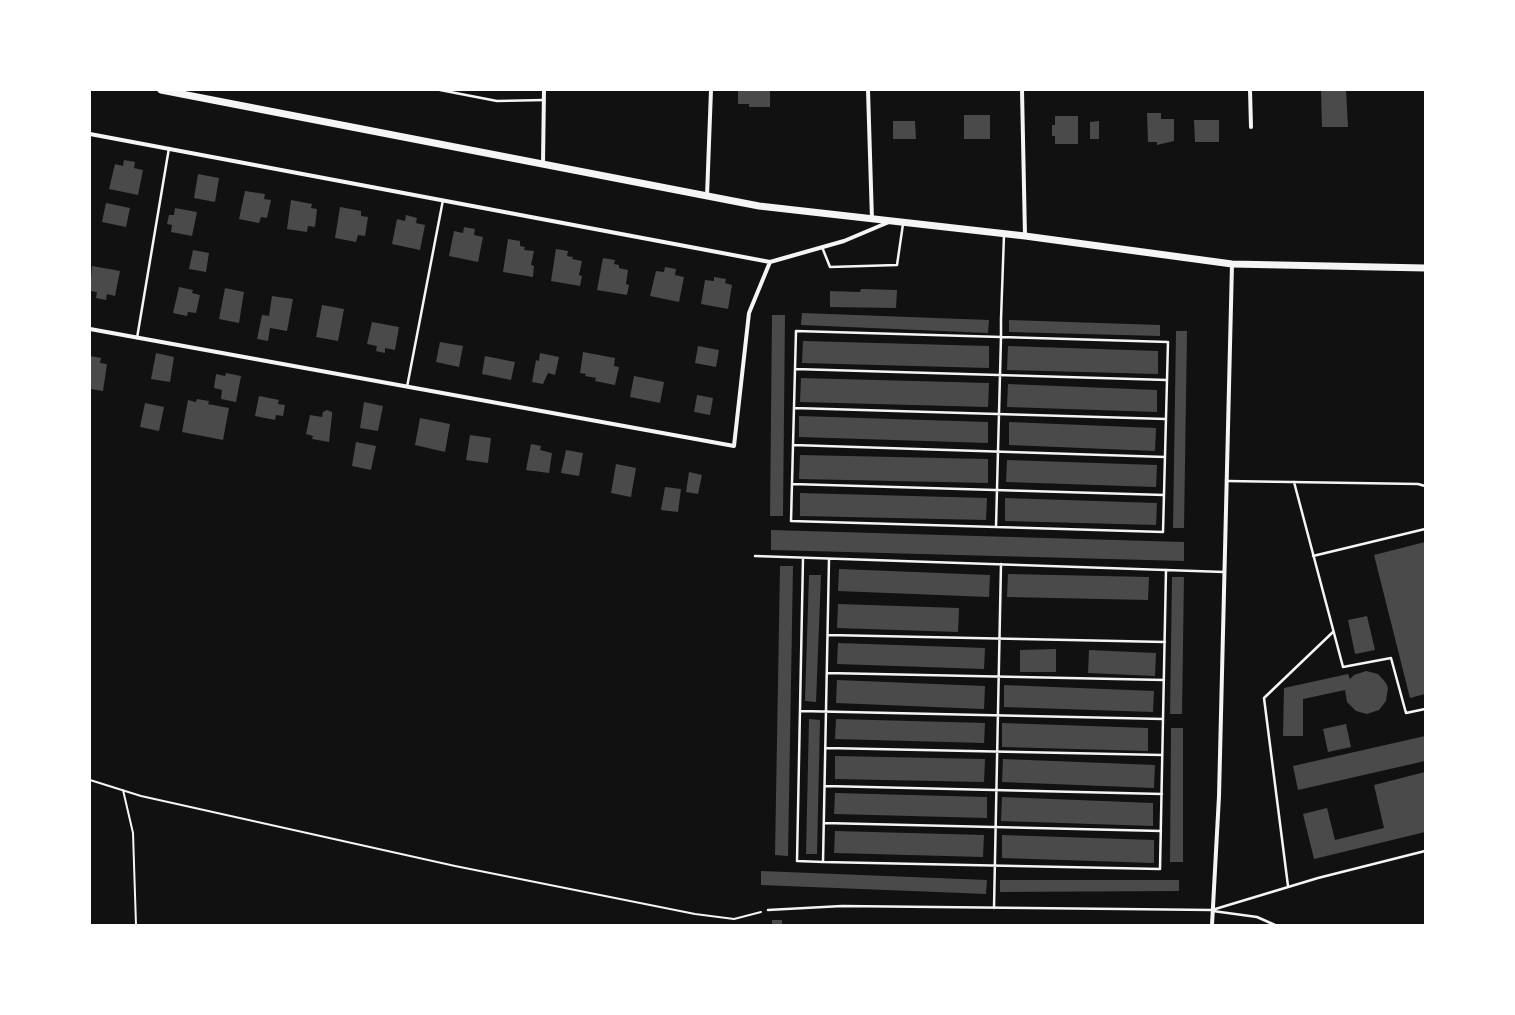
<!DOCTYPE html>
<html>
<head>
<meta charset="utf-8">
<style>
  body { margin:0 }
  #map { position:relative; width:1515px; height:1015px; overflow:hidden; background:#111; font-family:"Exo 2",sans-serif }
  canvas { display:block }
  .frame { position:absolute; inset:0; border:91px solid #fff; pointer-events:none }
</style>
</head>
<body>
<div id="map">
<canvas width="1515" height="1015"></canvas>
<div class="frame"></div>
</div>
<script>
const g = document.querySelector('canvas').getContext('2d');
g.lineJoin = 'round';
function paint(path, color) {
  g.fillStyle = color;
  g.fill(path, 'evenodd');
}
function shape(rows) {
  const path = new Path2D();
  for (const r of rows) {
    path.moveTo(r[0], r[1]);
    for (let i = 2; i < r.length; i += 2) path.lineTo(r[i], r[i + 1]);
  }
  return path;
}
function trace(path, color, width, dash) {
  g.strokeStyle = color;
  g.lineWidth = width;
  g.lineCap = dash ? 'butt' : 'round';
  g.setLineDash(dash || []);
  g.stroke(path);
}
const building = shape([
  [738,90,770,90,770,107,749,107,749,104,738,104],
  [1321,90,1346,90,1348,127,1322,127],
  [1147,113,1161,113,1161,119,1174,119,1174,141,1157,145,1157,142,1148,142],
  [964,115,990,115,990,139,964,139],
  [1055,116,1078,116,1078,144,1055,144,1055,136,1052,136,1052,125,1055,125],
  [1194,120,1219,120,1219,142,1195,142],
  [893,121,915,121,916,139,893,139],
  [1099,121,1099,139,1090,139,1090,122],
  [124,160,135,162,134,168,143,170,138,195,109,189,115,164,123,166],
  [198,174,219,178,215,202,194,198],
  [245,191,265,194,264,199,271,200,267,218,261,217,259,223,239,219],
  [291,200,312,204,311,208,317,209,315,227,308,226,307,232,287,229],
  [106,203,130,208,126,227,102,222],
  [340,207,361,211,361,216,368,217,365,236,358,235,356,242,335,238],
  [175,208,197,212,192,236,171,232,172,225,167,224,169,215,174,215],
  [406,215,417,218,416,223,425,225,420,250,392,244,397,219,405,221],
  [464,227,475,229,474,235,483,237,478,262,449,256,454,231,463,233],
  [508,239,520,241,520,246,525,247,524,250,534,251,531,265,534,266,533,277,503,272],
  [556,249,568,251,567,256,573,257,572,259,582,261,579,275,582,276,580,286,551,281],
  [193,250,209,253,206,272,189,269],
  [603,258,615,260,614,264,619,265,619,268,628,270,626,284,629,285,627,295,597,290],
  [92,266,120,271,115,296,107,294,106,300,96,298,97,292,90,291],
  [665,267,676,269,675,275,684,277,679,302,650,296,656,271,664,272],
  [714,277,726,279,725,283,732,285,728,309,701,304,705,280,714,281],
  [179,287,193,290,192,293,200,295,196,313,188,312,187,316,173,313],
  [225,288,244,292,239,323,219,319],
  [861,289,897,290,896,308,830,307,830,291,860,292],
  [272,296,293,299,287,331,270,328,268,341,257,339,262,315,269,316],
  [322,305,344,309,338,341,316,337],
  [802,313,989,320,988,333,801,325],
  [772,315,785,315,783,516,770,516],
  [1009,320,1160,325,1160,336,1009,332],
  [372,322,399,327,395,350,385,348,385,353,376,351,377,346,367,344],
  [1176,331,1187,331,1184,528,1173,528],
  [803,341,989,346,989,368,802,363],
  [440,342,463,346,459,367,436,362],
  [698,346,719,350,716,367,695,363],
  [1008,346,1158,351,1158,374,1007,370],
  [583,352,615,358,614,366,619,367,615,385,595,381,596,378,585,376,586,374,580,373],
  [156,353,174,357,170,382,151,379],
  [540,353,559,357,555,375,548,373,543,384,532,382,536,360,539,361],
  [90,356,101,358,100,363,107,364,103,391,90,389],
  [485,356,515,362,511,380,482,374],
  [226,373,241,376,236,402,221,399,222,390,214,388,216,374,225,376],
  [634,376,664,382,660,403,630,397],
  [801,378,989,383,988,407,800,402],
  [1008,384,1157,390,1157,412,1007,407],
  [697,395,713,398,710,415,694,412],
  [259,396,279,400,278,404,285,405,283,416,276,415,275,420,255,416],
  [197,399,209,401,208,404,229,408,223,440,182,432,188,400,196,402],
  [364,402,383,406,378,431,360,428],
  [145,403,164,407,159,431,140,427],
  [327,410,332,412,332,415,329,442,312,439,313,436,306,434,310,415,322,417,323,412],
  [799,416,988,422,988,443,799,437],
  [420,418,450,424,445,452,415,445],
  [1009,422,1156,428,1155,451,1009,445],
  [470,435,491,438,488,463,466,460],
  [356,442,376,446,371,470,352,466],
  [531,444,541,446,540,450,552,453,549,473,526,470],
  [566,450,583,453,579,476,561,473],
  [800,455,988,459,988,483,799,479],
  [1007,460,1157,465,1156,487,1006,482],
  [616,464,636,468,631,497,611,493],
  [689,472,702,475,698,494,686,492],
  [665,487,681,489,678,512,661,510],
  [800,493,987,498,986,520,800,516],
  [1005,498,1157,503,1156,525,1005,521],
  [771,530,1184,542,1184,561,771,550],
  [1425,542,1425,694,1410,698,1374,555],
  [780,566,793,566,788,856,775,855],
  [839,569,990,575,989,597,838,591],
  [1008,574,1149,577,1148,600,1007,597],
  [809,575,821,575,816,702,805,701],
  [1172,577,1184,577,1182,714,1170,714],
  [838,604,959,608,958,632,837,628],
  [1367,616,1375,650,1355,654,1348,620],
  [838,643,985,648,984,669,837,664],
  [1056,649,1056,672,1020,672,1020,650],
  [1089,650,1156,653,1155,676,1088,673],
  [1366,671,1378,674,1386,683,1388,688,1386,701,1379,710,1367,714,1356,711,1347,702,1345,690,1303,699,1303,736,1283,736,1284,688,1348,674,1350,679,1354,675],
  [837,680,985,686,984,709,836,703],
  [1004,685,1154,691,1153,712,1004,707],
  [809,719,820,720,817,854,806,854],
  [836,719,985,723,984,743,835,739],
  [1002,723,1148,728,1148,751,1002,747],
  [1346,724,1351,747,1328,752,1323,729],
  [1171,728,1183,728,1183,862,1170,862],
  [1425,736,1425,761,1298,790,1293,766],
  [835,756,985,759,984,782,835,779],
  [1003,759,1155,765,1154,788,1002,782],
  [1425,772,1425,832,1314,859,1303,814,1327,808,1335,840,1384,828,1374,785],
  [835,793,987,797,987,818,834,814],
  [1002,797,1153,803,1153,826,1001,821],
  [835,831,984,835,983,857,834,853],
  [1002,835,1154,840,1154,863,1002,858],
  [761,871,987,880,986,894,761,885],
  [1000,880,1179,880,1179,891,1000,892],
  [772,920,782,920,782,925,772,925]
]);
const path = shape([
  [90,780,141,796,455,866,695,914,734,919,761,912],
  [123,790,133,833,136,925]
]);
const service = shape([
  [440,90,497,101,544,100],
  [822,247,830,267,897,265,903,224],
  [137,338,169,148],
  [795,369,1167,380],
  [407,387,443,200],
  [794,408,1166,419],
  [793,445,1165,457],
  [1227,481,1418,484,1425,486],
  [1294,482,1343,667,1391,658,1406,713,1425,709],
  [792,484,1164,495],
  [996,527,791,521,796,331,1001,337,1168,342,1163,532,996,527,1001,337,1001,319,1004,235],
  [755,556,1224,572],
  [1313,556,1425,529],
  [803,558,797,861,823,862],
  [829,559,823,862,1160,869,1166,570],
  [828,635,1165,642],
  [827,673,1164,680],
  [800,711,1163,719],
  [826,748,1162,755],
  [825,786,1162,794],
  [824,823,1161,831],
  [1288,886,1264,698,1333,632],
  [994,908,1001,564],
  [768,910,842,906,1212,910,1318,878,1425,851],
  [1213,911,1257,917,1275,925]
]);
const minor = shape([
  [868,90,872,220],
  [1022,90,1025,236],
  [1250,90,1251,127],
  [90,134,770,262,844,241,889,222],
  [543,163,544,90],
  [707,196,711,90],
  [90,329,734,446,749,313,770,262],
  [1212,925,1219,796,1232,264]
]);
const tertiary = shape([
  [161,90,759,206,1025,236,1232,264,1425,268]
]);
paint(building, '#4a4a4a');
trace(path, '#f5f5f5', 2);
trace(service, '#f5f5f5', 2.5);
trace(minor, '#f5f5f5', 4);
trace(tertiary, '#f5f5f5', 7);
</script>
</body>
</html>
